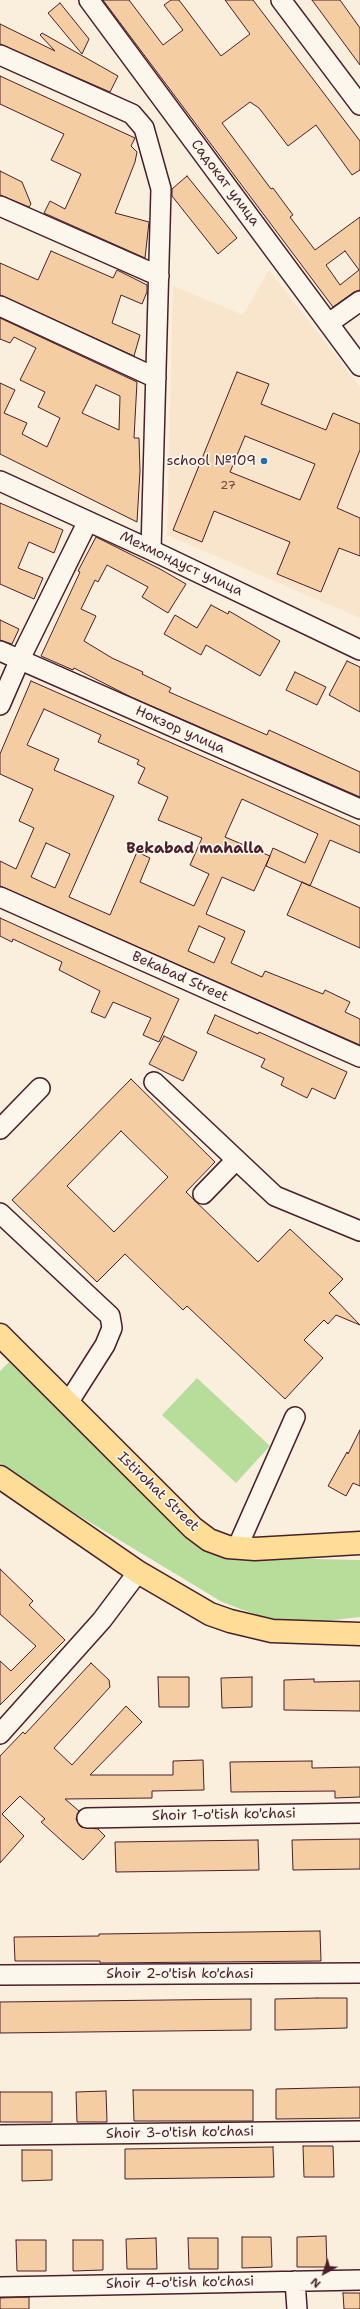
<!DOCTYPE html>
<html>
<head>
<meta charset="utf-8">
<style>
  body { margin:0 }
  #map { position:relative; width:360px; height:2309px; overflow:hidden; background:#faefdd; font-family:"Shantell Sans",sans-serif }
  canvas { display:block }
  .north { position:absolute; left:304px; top:2253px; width:40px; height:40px; -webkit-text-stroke:3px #fbf7ec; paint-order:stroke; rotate:220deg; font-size:11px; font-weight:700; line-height:16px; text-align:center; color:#4a1f2b }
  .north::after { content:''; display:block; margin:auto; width:14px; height:18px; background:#4a1f2b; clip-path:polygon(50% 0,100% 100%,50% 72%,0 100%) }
</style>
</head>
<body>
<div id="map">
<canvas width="360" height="2309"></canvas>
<div class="north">N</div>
</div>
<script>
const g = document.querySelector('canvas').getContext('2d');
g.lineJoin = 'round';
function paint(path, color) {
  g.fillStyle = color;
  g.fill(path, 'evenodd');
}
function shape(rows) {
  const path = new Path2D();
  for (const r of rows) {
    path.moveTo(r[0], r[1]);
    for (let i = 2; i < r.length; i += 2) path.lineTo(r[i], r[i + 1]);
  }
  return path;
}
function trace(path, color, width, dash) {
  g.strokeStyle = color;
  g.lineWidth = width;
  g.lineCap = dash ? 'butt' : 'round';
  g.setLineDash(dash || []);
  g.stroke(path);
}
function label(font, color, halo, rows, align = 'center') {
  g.font = font + ' "Shantell Sans",sans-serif';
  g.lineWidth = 3.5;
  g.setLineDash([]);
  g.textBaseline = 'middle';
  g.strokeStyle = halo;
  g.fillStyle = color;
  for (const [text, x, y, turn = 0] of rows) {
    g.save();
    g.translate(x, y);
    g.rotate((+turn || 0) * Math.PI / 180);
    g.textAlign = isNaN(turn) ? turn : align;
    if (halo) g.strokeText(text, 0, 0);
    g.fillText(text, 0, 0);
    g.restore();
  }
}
const built = shape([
  [269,270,360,387,360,618,167,535,173,286,243,315]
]);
const green = shape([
  [9,1362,195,1545,204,1550,227,1557,360,1560,360,1617,324,1621,283,1621,262,1617,222,1602,73,1512,9,1470,0,1463,0,1371],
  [197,1378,270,1446,236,1483,162,1415]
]);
const building = shape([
  [103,0,129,0,163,45,183,30,164,5,171,0,179,0,221,56,250,34,225,0,253,0,360,141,360,170,352,175,316,125,288,146,259,108,250,102,222,123,271,189,273,188,293,215,290,217,315,250,360,217,360,290,354,292,333,307,103,0],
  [345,251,359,270,340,285,326,265,345,251],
  [312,0,340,0,360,28,360,65,312,0],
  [60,3,89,39,82,54,48,13,60,3],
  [0,24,55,51,40,35,42,33,118,76,110,92,0,44,0,24],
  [0,76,135,138,131,146,137,152,135,162,115,213,149,222,145,258,44,213,50,201,65,209,81,174,51,160,64,134,0,104,0,76],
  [0,171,22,182,31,204,29,207,0,195,0,171],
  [187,176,237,238,218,254,172,196,172,189,187,176],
  [51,251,113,278,117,270,147,285,147,292,142,304,121,295,112,323,140,335,134,356,0,295,0,263,38,280,51,251],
  [0,318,137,382,134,438,139,438,140,471,137,522,0,454,0,383,15,390,4,413,27,423,22,434,47,447,60,418,38,407,45,392,20,380,36,348,14,337,10,343,0,339,0,318],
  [96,385,120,396,119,430,82,413,96,385],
  [237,372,269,384,261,404,326,430,333,413,360,424,360,450,337,508,360,518,360,556,339,548,321,592,277,574,290,542,214,511,202,542,173,530,237,372],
  [245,436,315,464,300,500,230,472,245,436],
  [0,503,63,530,54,553,29,542,18,568,43,578,34,599,0,584,0,503],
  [96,537,160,569,186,584,168,613,142,597,148,587,107,565,98,582,95,580,81,609,96,616,84,641,112,658,143,672,142,674,171,688,169,692,267,735,269,730,360,772,360,797,131,697,74,668,73,670,41,656,80,572,78,571,96,537],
  [211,605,228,614,229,611,280,641,260,676,206,645,201,655,164,634,175,615,197,628,211,605],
  [0,620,19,629,12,644,0,640,0,620],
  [347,661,360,667,360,712,329,695,347,661],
  [295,672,326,687,317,705,286,690,295,672],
  [31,681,360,826,360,853,330,840,310,886,266,866,273,848,305,863,318,834,242,799,225,837,270,856,254,891,222,877,206,914,245,931,231,963,262,977,265,971,323,994,325,990,350,1002,345,1012,360,1019,360,1045,0,886,0,861,16,869,34,828,19,821,33,789,0,774,0,754,31,681],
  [44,709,101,735,98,742,139,760,137,764,145,768,138,783,168,797,158,820,202,838,190,865,209,874,194,906,140,882,150,858,137,852,110,915,69,897,114,796,54,770,59,759,27,745,44,709],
  [46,843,70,854,55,888,31,877,46,843],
  [199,926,225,938,214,963,188,951,199,926],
  [302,882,360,908,360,948,287,915,302,882],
  [0,918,179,999,159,1042,143,1035,151,1018,113,1002,105,1018,91,1012,100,991,59,970,62,962,13,939,12,942,0,936,0,918],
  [215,1015,258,1034,259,1032,347,1072,335,1099,312,1088,307,1098,281,1085,284,1078,261,1067,265,1059,207,1033,215,1015],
  [164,1036,197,1052,183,1081,149,1064,164,1036],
  [131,1079,215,1162,186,1192,258,1262,290,1229,343,1279,329,1293,360,1325,336,1315,328,1324,324,1320,304,1340,323,1358,285,1399,187,1306,183,1310,125,1254,97,1282,12,1200,131,1079],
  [121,1131,168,1177,114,1232,67,1186,121,1131],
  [360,1430,360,1486,353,1483,346,1496,328,1486,347,1452,348,1454,360,1430],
  [0,1569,33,1601,29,1605,65,1640,0,1705,0,1661,11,1671,36,1646,0,1614,0,1569],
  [91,1663,109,1680,110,1687,54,1748,72,1765,126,1706,142,1722,90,1775,173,1775,173,1761,203,1760,204,1790,152,1791,152,1798,65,1799,79,1811,76,1819,81,1827,98,1829,105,1836,83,1860,41,1822,45,1819,20,1796,2,1814,24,1836,0,1863,0,1756,23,1732,25,1734,91,1663],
  [158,1677,189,1677,189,1707,159,1707,158,1677],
  [252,1677,252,1707,222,1708,221,1678,252,1677],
  [314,1679,314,1682,360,1681,360,1711,284,1710,284,1680,314,1679],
  [312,1761,312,1768,360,1767,360,1797,335,1798,335,1791,231,1792,230,1762,312,1761],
  [360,1839,360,1869,293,1870,292,1840,360,1839],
  [258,1840,259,1870,116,1872,115,1842,258,1840],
  [320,1931,321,1961,100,1963,100,1961,15,1961,14,1937,99,1936,99,1934,320,1931],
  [317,1998,347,1998,347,2028,275,2030,275,1999,317,1998],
  [251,1999,251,2030,0,2033,0,2002,251,1999],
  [360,2087,360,2118,276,2119,276,2089,360,2087],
  [133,2090,253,2090,253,2121,134,2121,133,2090],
  [106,2091,107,2122,77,2122,76,2092,106,2091],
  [0,2092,52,2092,52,2122,0,2122,0,2092],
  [303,2146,333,2146,334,2177,304,2177,303,2146],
  [273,2147,274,2177,125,2179,125,2149,273,2147],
  [22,2150,52,2150,52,2180,22,2181,22,2150],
  [326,2236,327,2267,297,2267,297,2237,326,2236],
  [242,2237,271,2237,272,2267,242,2268,242,2237],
  [156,2238,157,2269,127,2269,126,2239,156,2238],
  [188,2238,218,2238,218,2269,189,2269,188,2238],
  [16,2240,46,2240,46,2271,17,2271,16,2240],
  [73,2240,103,2240,103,2270,73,2271,73,2240],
  [343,2293,360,2293,360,2309,344,2309,343,2293],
  [29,2297,29,2309,0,2309,0,2298,29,2297]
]);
const minor = shape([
  [89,0,360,366],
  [281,0,360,105],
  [0,55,132,114,144,128,161,189,151,550],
  [0,206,159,276],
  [0,306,156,378],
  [329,323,360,301],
  [0,481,151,550,360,650],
  [0,651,360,809],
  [0,705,20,659,88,521],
  [0,897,360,1057],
  [154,1082,275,1196,360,1231],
  [0,1129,40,1088],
  [203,1194,236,1160],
  [0,1213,110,1316,112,1328,105,1345,68,1403],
  [237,1548,295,1417],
  [0,1734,102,1620,138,1572],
  [87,1818,360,1813],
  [0,1975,360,1973],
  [0,2135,360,2131],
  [295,2281,297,2309],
  [0,2287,360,2280]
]);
const major = shape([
  [0,1335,193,1528,209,1540,228,1547,255,1549,360,1543],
  [0,1477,138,1572,210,1614,230,1621,272,1631,360,1634]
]);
const markers = [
  [264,461,4,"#1f6fb2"]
];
const numberNames = [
  ["27",228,486]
];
const streetNames = [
  ["Садокат улица",225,183,53],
  ["Мехмондуст улица",181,564,25],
  ["Нокзор улица",180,730,24],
  ["Bekabad Street",180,977,24],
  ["Istirohat Street",158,1492,44],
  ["Shoir 1-o'tish ko'chasi",224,1815,-1],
  ["Shoir 2-o'tish ko'chasi",180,1974],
  ["Shoir 3-o'tish ko'chasi",180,2133,-1],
  ["Shoir 4-o'tish ko'chasi",180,2283,-1]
];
const poiNames = [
  ["school №109",256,461]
];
const neighbourhoodNames = [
  ["Bekabad mahalla",195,849]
];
paint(built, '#f8e5cc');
paint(green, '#b6de9a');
paint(building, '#f4cda3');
trace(building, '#4a1f2b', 1);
trace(minor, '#4a1f2b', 22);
trace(major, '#4a1f2b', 25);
trace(minor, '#fbf7ec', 19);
trace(major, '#fedd96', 22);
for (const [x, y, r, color] of markers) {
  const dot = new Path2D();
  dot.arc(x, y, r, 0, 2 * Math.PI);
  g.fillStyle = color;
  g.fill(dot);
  trace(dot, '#fbf7ec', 1.5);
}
label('12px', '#744a49', null, numberNames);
label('14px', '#4a1f2b', '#fbf7ec', streetNames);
label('14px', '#4a1f2b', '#fbf7ec', poiNames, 'right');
label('bold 15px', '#4a1f2b', '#fbf7ec', neighbourhoodNames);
</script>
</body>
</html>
